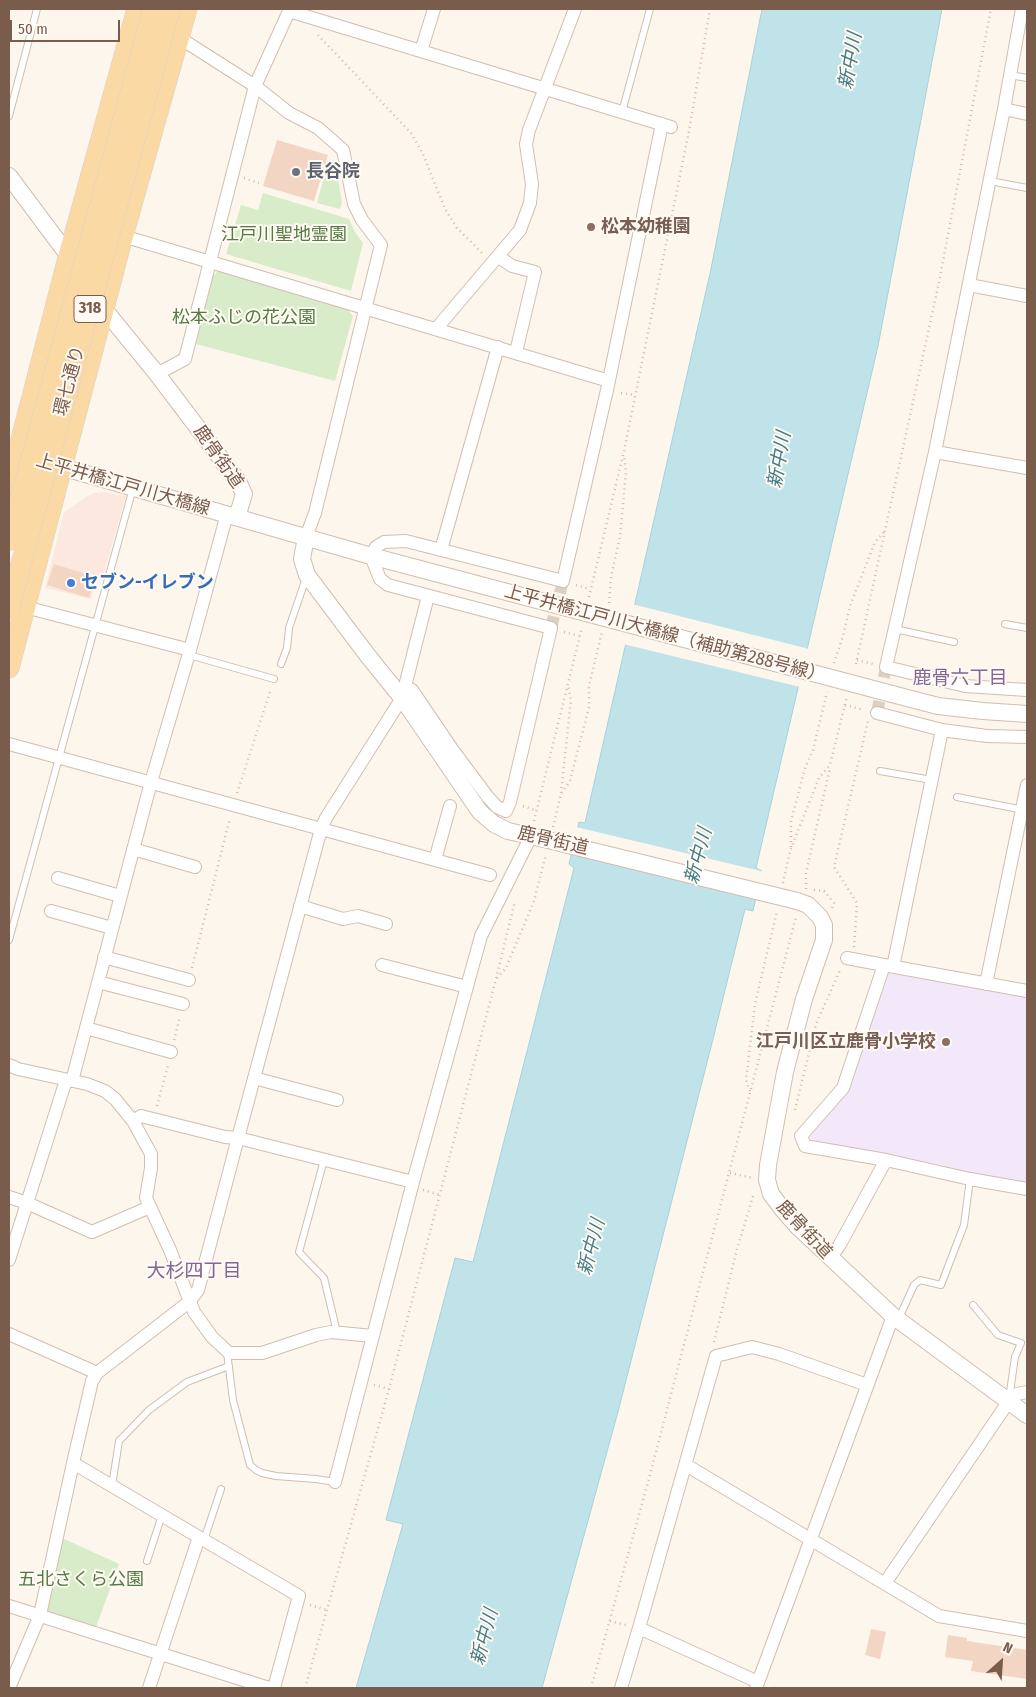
<!DOCTYPE html>
<html>
<head>
<meta charset="utf-8">
<style>
  body { margin:0 }
  #map { position:relative; width:1036px; height:1697px; overflow:hidden; background:#fdf6ec; font-family:"Fira Sans Condensed",sans-serif }
  canvas { display:block }
  .frame { position:absolute; inset:0; border:10px solid #7a5c4d; pointer-events:none }
  .north { position:absolute; left:976px; top:1637px; width:50px; height:50px; -webkit-text-stroke:4px #fffaf3; paint-order:stroke; rotate:26deg; font-size:14px; font-weight:700; line-height:20px; text-align:center; color:#7a5c4d }
  .north::after { content:''; display:block; margin:auto; width:18px; height:22px; background:#7a5c4d; clip-path:polygon(50% 0,100% 100%,50% 72%,0 100%) }
  .scale { position:absolute; left:10px; top:20px; width:110px; height:22px; box-sizing:border-box; border:2px solid #7a5c4d; border-top:0; padding-left:6px; font-size:15px; line-height:18px; white-space:nowrap; color:#7a5c4d; -webkit-text-stroke:4px #fffaf3; paint-order:stroke }
</style>
</head>
<body>
<div id="map">
<canvas width="1036" height="1697"></canvas>
<div class="frame"></div>
<div class="north">N</div>
<div class="scale">50 m</div>
</div>
<script>
const g = document.querySelector('canvas').getContext('2d');
g.lineJoin = 'round';
function paint(path, color) {
  g.fillStyle = color;
  g.fill(path, 'evenodd');
}
function shape(rows) {
  const path = new Path2D();
  for (const r of rows) {
    path.moveTo(r[0], r[1]);
    for (let i = 2; i < r.length; i += 2) path.lineTo(r[i], r[i + 1]);
  }
  return path;
}
function trace(path, color, width, dash) {
  g.strokeStyle = color;
  g.lineWidth = width;
  g.lineCap = dash ? 'butt' : 'round';
  g.setLineDash(dash || []);
  g.stroke(path);
}
function label(font, color, halo, rows, align = 'center') {
  g.font = font + ' "Fira Sans Condensed","Noto Sans JP",sans-serif';
  g.lineWidth = 4;
  g.setLineDash([]);
  g.textBaseline = 'middle';
  g.strokeStyle = halo;
  g.fillStyle = color;
  for (const [text, x, y, turn = 0] of rows) {
    g.save();
    g.translate(x, y);
    g.rotate((+turn || 0) * Math.PI / 180);
    g.textAlign = isNaN(turn) ? turn : align;
    if (halo) g.strokeText(text, 0, 0);
    g.fillText(text, 0, 0);
    g.restore();
  }
}
const commercial = shape([
  [103,492,126,496,102,580,97,578,91,599,45,588,64,512,88,496,94,493]
]);
const education = shape([
  [890,972,1027,996,1027,1185,954,1172,943,1165,811,1140,810,1137,850,1088,887,974]
]);
const green = shape([
  [328,162,336,165,342,203,340,209,317,203],
  [263,193,349,219,355,232,363,243,351,291,226,254,241,205,258,210],
  [218,271,348,310,353,316,335,381,196,344,212,277],
  [60,1537,119,1564,95,1630,42,1614]
]);
const water = shape([
  [762,9,942,9,878,346,756,868,762,871,753,911,745,909,714,1035,619,1408,542,1688,356,1688,403,1524,386,1520,455,1258,473,1262,574,868,569,864,579,822,585,823,711,269,762,9]
]);
const pier = shape([
  [632,604,809,649,800,687,623,644],
  [576,827,765,872,758,899,569,853]
]);
const building = shape([
  [277,140,328,155,314,201,263,186],
  [54,564,96,577,89,598,47,585],
  [871,1629,886,1632,880,1659,865,1655],
  [948,1635,967,1638,967,1641,1027,1650,1027,1679,971,1671,973,1661,945,1657]
]);
const minorTunnel = shape([
  [551,628,563,581],
  [877,713,886,667]
]);
const path = shape([
  [318,35,411,133,423,154,445,209,457,228,482,253],
  [244,178,259,183],
  [621,393,635,395],
  [576,585,590,589],
  [589,597,624,451,689,131,710,9],
  [609,603,611,577,620,537,626,472,624,455],
  [564,632,580,636],
  [857,660,873,664],
  [834,663,843,636,850,606,875,542,885,531],
  [856,664,939,282,991,9],
  [845,705,864,710],
  [237,793,271,689],
  [561,793,571,700,568,684],
  [523,806,537,811],
  [534,821,582,627],
  [553,827,561,794,570,781,589,707,589,686,602,632],
  [791,847,791,821,805,768,813,750,827,692],
  [783,883,790,851,819,778,830,765,847,696],
  [806,889,806,873,830,768],
  [814,890,824,891,834,903,832,908],
  [854,947,857,903,834,867,868,721],
  [192,968,230,818],
  [497,978,506,968,534,901,546,854],
  [174,1040,180,1017],
  [750,1091,746,1080,755,1004,777,911],
  [157,1106,168,1065],
  [795,1110,816,1024,841,968],
  [730,1173,753,1178],
  [423,1190,441,1195],
  [714,1342,737,1249,754,1193],
  [374,1385,389,1389],
  [310,1605,327,1610],
  [610,1621,626,1625],
  [305,1688,389,1389,496,979,515,901],
  [591,1688,647,1486,796,917],
  [775,1688,776,1687]
]);
const service = shape([
  [1010,75,1027,78],
  [622,112,650,9],
  [9,116,37,9],
  [990,181,1027,188],
  [1005,624,1027,628],
  [895,629,954,642],
  [189,655,274,679],
  [281,664,287,648,289,628,306,578],
  [880,771,932,780],
  [957,797,1024,810],
  [9,940,133,488],
  [324,1160,299,1252,324,1278,336,1328,336,1333],
  [973,1305,998,1335,1021,1343,1015,1357,1009,1399],
  [899,1318,914,1285,920,1280,941,1285,964,1225,970,1179],
  [227,1352,233,1400,250,1465,256,1470,262,1473,276,1476,316,1479,335,1482],
  [112,1486,119,1441,149,1410,187,1382,229,1366],
  [204,1540,221,1489],
  [147,1561,162,1515]
]);
const minor = shape([
  [1022,9,1004,109,935,452,886,667,965,686,1027,690],
  [289,11,671,127],
  [175,35,255,86,289,113,318,128,343,150,354,204,362,220,381,245,315,513,306,537],
  [421,51,434,9],
  [1004,109,1027,114],
  [123,236,609,381],
  [499,257,512,266,535,272,516,352],
  [969,285,1027,296],
  [436,329,520,230,530,203,532,184,526,144,529,130,575,9],
  [157,374,185,359,255,86,290,9],
  [935,452,1027,468],
  [441,550,498,347],
  [25,607,190,650],
  [405,687,412,690,452,749,487,796,497,807,506,811,510,802,551,628,388,585,380,579,371,556,376,547,384,542,406,541,563,581,607,390,662,124],
  [877,713,942,730,987,736,1027,737],
  [9,744,490,875],
  [133,849,195,867],
  [435,860,450,806],
  [58,878,120,896],
  [300,906,343,919,358,916,386,924],
  [51,911,112,928],
  [104,957,189,980],
  [847,958,884,965],
  [382,965,467,987],
  [893,967,942,730],
  [98,982,183,1004],
  [986,984,1027,785],
  [1027,991,884,965,843,1088,801,1136,805,1146,886,1160,970,1179,1027,1189],
  [86,1028,171,1052],
  [9,1065,18,1069,87,1084,105,1091,115,1099,133,1121,151,1154,151,1168,146,1198,170,1250,194,1312,212,1337,229,1353,262,1353,316,1335,331,1332,373,1336],
  [254,1078,337,1100],
  [72,1081,151,782,190,650,227,514],
  [133,1121,141,1116,225,1137,238,1138,321,829,326,818,402,698,428,596],
  [9,1197,27,1203,92,1232,150,1207],
  [830,1258,839,1246,886,1160],
  [9,1260,66,1080],
  [9,1334,97,1373,92,1381,73,1463,40,1615,9,1688],
  [97,1373,189,1302,198,1290,238,1138,413,1182],
  [73,1463,299,1596,274,1688],
  [686,1465,939,1616,1027,1631],
  [335,1482,413,1182,481,936,531,836],
  [885,1583,1009,1401,1017,1394,1027,1392],
  [9,1606,269,1688],
  [639,1628,758,1682],
  [149,1688,199,1537],
  [621,1688,639,1628,716,1356,752,1347,779,1354,867,1385],
  [756,1688,893,1316]
]);
const tertiary = shape([
  [9,176,74,263],
  [99,303,157,374,238,481,244,494,237,517],
  [51,464,371,556,586,613],
  [306,537,302,559,307,575,368,656,402,698,480,812,494,824,508,831,544,839],
  [892,694,938,706,983,711,1027,714],
  [797,901,808,905,820,917,824,925,824,940,804,999,785,1072,768,1165,767,1180,771,1194,783,1210,798,1227,893,1316,1027,1415]
]);
const primary = shape([
  [9,486,69,254,137,9],
  [9,668,123,236,187,9]
]);
const tertiaryBridge = shape([
  [586,613,892,694],
  [544,839,797,901]
]);
const primaryBridge = shape([
  [9,541,153,9],
  [9,609,170,9]
]);
const markers = [
  [296,172,5,"#6b7280"],
  [591,227,5,"#8d6e63"],
  [71,583,5,"#3f7fe0"],
  [946,1042,5,"#8d6e63"]
];
const shields = [
  [90,309,32]
];
const shieldNames = [
  ["318",90,309]
];
const worshipNames = [
  ["長谷院",306,172]
];
const educationNames = [
  ["松本幼稚園",601,227],
  ["江戸川区立鹿骨小学校",936,1042,"right"]
];
const parkNames = [
  ["江戸川聖地霊園",284,235],
  ["松本ふじの花公園",244,318],
  ["五北さくら公園",81,1580]
];
const streetNames = [
  ["環七通り",70,381,-75],
  ["鹿骨街道",218,457,55],
  ["上平井橋江戸川大橋線",123,485,16],
  ["上平井橋江戸川大橋線（補助第288号線）",665,634,15],
  ["鹿骨街道",553,841,13],
  ["鹿骨街道",804,1230,47]
];
const shopNames = [
  ["セブン-イレブン",81,583]
];
const waterNames = [
  ["新中川",851,61,-80],
  ["新中川",780,460,-80],
  ["新中川",699,856,-75],
  ["新中川",592,1247,-75],
  ["新中川",485,1637,-75]
];
const neighbourhoodNames = [
  ["鹿骨六丁目",960,679],
  ["大杉四丁目",194,1272]
];
paint(commercial, '#fde8e0');
paint(education, '#f3e8fa');
paint(green, '#d8ecc9');
paint(water, '#bfe3e8');
trace(water, '#a5d3da', 1);
paint(pier, '#fdf6ec');
paint(building, '#f3d5c3');
trace(minorTunnel, '#dcd0c4', 12, [12, 6]);
trace(service, '#d1beb0', 8);
trace(minor, '#d1beb0', 14);
trace(tertiary, '#d1beb0', 18);
trace(primary, '#dad1cd', 21);
trace(path, '#d9b8a5', 2.5, [1, 4]);
trace(service, '#fff', 6);
trace(minor, '#fff', 12);
trace(tertiary, '#fff', 16);
trace(primary, '#fbd9a5', 20);
trace(tertiaryBridge, '#d1beb0', 18, []);
trace(primaryBridge, '#dad1cd', 21, []);
trace(tertiaryBridge, '#fff', 16);
trace(primaryBridge, '#fbd9a5', 20);
for (const [x, y, r, color] of markers) {
  const dot = new Path2D();
  dot.arc(x, y, r, 0, 2 * Math.PI);
  g.fillStyle = color;
  g.fill(dot);
  trace(dot, '#fffaf3', 2);
}
for (const [x, y, w] of shields) {
  const box = new Path2D();
  box.roundRect(x - w / 2, y - 13.5, w, 27, 4);
  g.fillStyle = '#fffaf3';
  g.fill(box);
  trace(box, '#7a5c4d', 1);
}
label('bold 16px', '#7a5c4d', null, shieldNames);
label('bold 18px', '#5b616d', '#fffaf3', worshipNames, 'left');
label('bold 18px', '#785e54', '#fffaf3', educationNames, 'left');
label('18px', '#537a41', '#fffaf3', parkNames);
label('18px', '#7a5c4d', '#fffaf3', streetNames);
label('bold 18px', '#366cbe', '#fffaf3', shopNames, 'left');
label('italic 19px', '#437c86', '#fffaf3', waterNames);
label('19px', '#846695', '#fffaf3', neighbourhoodNames);
</script>
</body>
</html>
